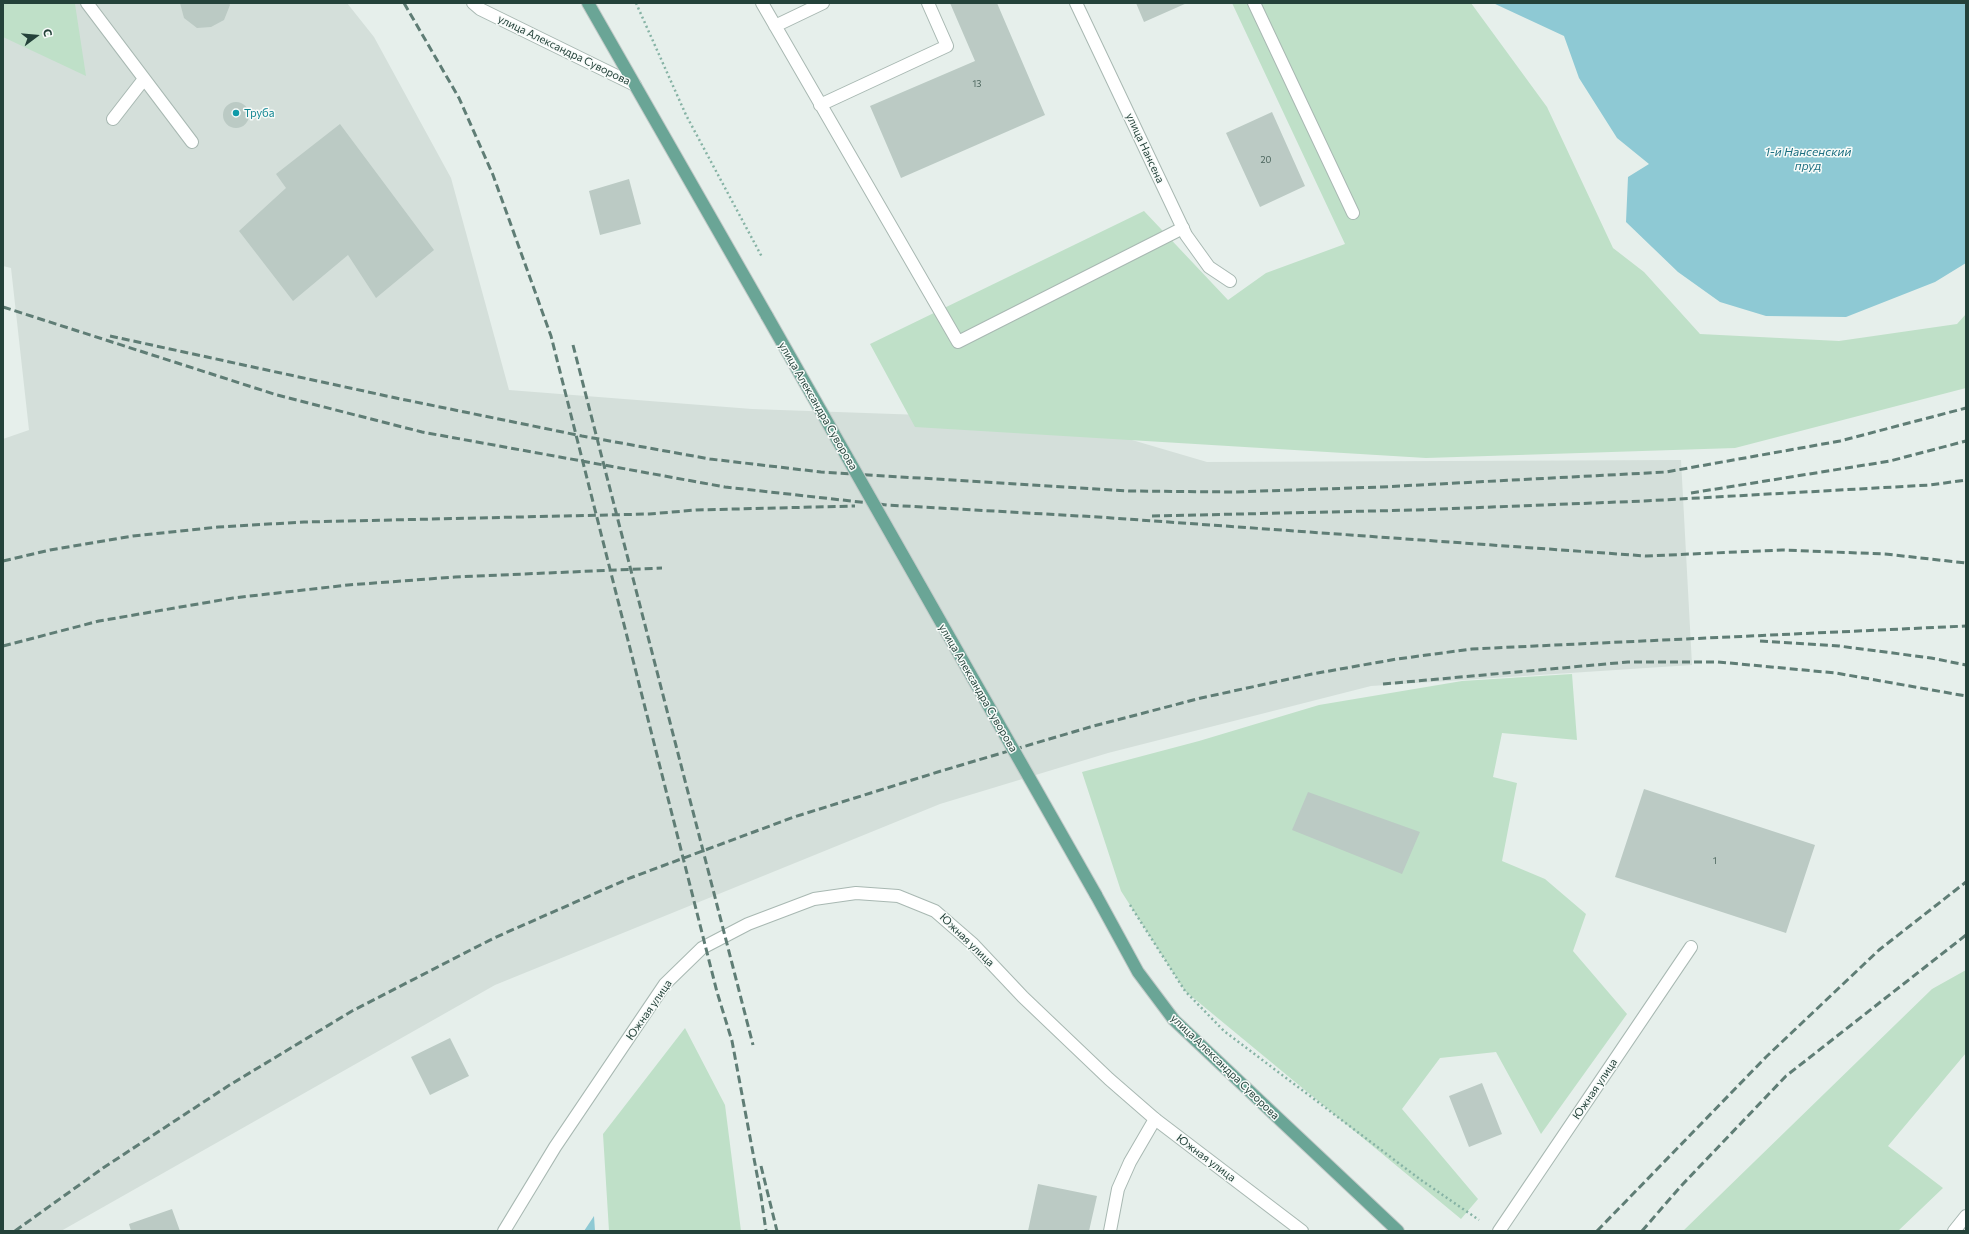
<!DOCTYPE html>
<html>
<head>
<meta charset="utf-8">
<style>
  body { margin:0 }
  #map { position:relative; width:1969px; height:1234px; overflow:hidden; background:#e6efeb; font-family:Commissioner,sans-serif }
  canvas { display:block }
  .frame { position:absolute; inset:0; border:4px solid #24423a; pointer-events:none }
  .north { position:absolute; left:16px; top:16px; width:40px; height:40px; -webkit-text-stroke:3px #f7fbf9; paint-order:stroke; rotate:74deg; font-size:11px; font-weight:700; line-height:16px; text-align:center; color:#24423a }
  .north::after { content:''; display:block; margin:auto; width:14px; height:18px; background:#24423a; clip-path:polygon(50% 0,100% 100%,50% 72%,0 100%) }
</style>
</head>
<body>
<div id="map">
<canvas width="1969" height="1234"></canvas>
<div class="frame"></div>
<div class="north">С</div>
</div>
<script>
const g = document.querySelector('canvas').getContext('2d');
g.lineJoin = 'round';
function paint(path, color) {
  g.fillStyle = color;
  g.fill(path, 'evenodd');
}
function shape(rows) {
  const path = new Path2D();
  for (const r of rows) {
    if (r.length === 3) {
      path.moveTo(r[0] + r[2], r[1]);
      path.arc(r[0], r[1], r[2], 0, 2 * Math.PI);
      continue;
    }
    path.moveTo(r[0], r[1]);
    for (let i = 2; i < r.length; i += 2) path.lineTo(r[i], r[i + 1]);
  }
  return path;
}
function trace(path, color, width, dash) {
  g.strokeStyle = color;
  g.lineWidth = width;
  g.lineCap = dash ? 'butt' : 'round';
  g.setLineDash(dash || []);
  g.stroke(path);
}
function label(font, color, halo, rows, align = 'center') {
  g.font = font + ' Commissioner,sans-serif';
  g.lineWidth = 3;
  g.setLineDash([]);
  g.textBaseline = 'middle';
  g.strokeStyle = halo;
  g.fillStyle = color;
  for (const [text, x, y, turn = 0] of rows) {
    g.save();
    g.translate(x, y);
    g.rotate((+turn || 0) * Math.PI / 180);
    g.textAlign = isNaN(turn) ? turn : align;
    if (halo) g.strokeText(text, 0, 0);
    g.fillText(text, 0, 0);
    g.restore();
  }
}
const built = shape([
  [3,3,347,3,374,37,451,178,509,390,752,409,1064,420,1207,462,1681,460,1692,665,1371,686,1108,753,940,804,495,985,61,1231,3,1231,3,439,29,430,11,268,3,266]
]);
const green = shape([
  [3,3,75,4,86,76,3,37],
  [1232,3,1471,3,1547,107,1613,248,1644,272,1700,334,1839,341,1957,324,1966,314,1966,388,1735,448,1426,458,915,427,870,344,1144,211,1228,300,1266,273,1345,244],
  [1572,674,1577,740,1502,733,1493,777,1517,783,1502,861,1545,879,1586,914,1573,951,1627,1014,1541,1134,1496,1052,1440,1058,1402,1109,1478,1199,1461,1219,1185,991,1121,891,1082,772,1199,741,1319,705,1462,681],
  [1966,970,1966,1053,1888,1146,1943,1188,1898,1231,1683,1231,1932,989],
  [685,1028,725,1105,741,1231,609,1231,603,1134]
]);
const water = shape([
  [1493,3,1966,3,1966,263,1935,282,1846,317,1766,316,1720,302,1678,272,1626,222,1628,177,1649,164,1617,138,1579,78,1564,36],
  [594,1216,595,1231,584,1231]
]);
const building = shape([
  [180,3,229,3,230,5,224,20,211,27,197,28,184,18],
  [950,3,997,3,1045,115,901,178,870,106,975,61],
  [1136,3,1187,3,1144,22],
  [236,115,13],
  [1272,112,1305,186,1260,207,1226,133],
  [340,124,434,250,376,298,348,255,293,301,239,231,286,188,276,174],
  [629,179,641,224,600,235,589,191],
  [1644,789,1815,845,1786,933,1615,877],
  [1308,792,1420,832,1402,874,1292,830],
  [450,1038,469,1076,430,1095,411,1057],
  [1482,1083,1502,1134,1469,1147,1449,1096],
  [1038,1184,1097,1196,1089,1231,1028,1231],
  [172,1209,180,1231,131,1231,129,1224]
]);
const path = shape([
  [636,3,686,115,762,257],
  [1130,905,1185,991,1224,1031,1421,1180,1479,1220]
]);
const service = shape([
  [762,3,958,342,1183,228],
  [1254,3,1353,213],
  [775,26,823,3],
  [820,105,947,46,928,3],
  [1110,1231,1118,1189,1130,1162,1155,1119],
  [1954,1231,1966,1216]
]);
const minor = shape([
  [87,3,192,142],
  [473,3,480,9,635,85],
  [1076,3,1186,235,1209,267,1230,281],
  [113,119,144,79],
  [504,1231,555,1147,665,984,702,948,748,924,814,899,856,893,898,896,935,911,973,944,1023,997,1109,1079,1155,1119,1302,1231],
  [1499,1231,1691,947]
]);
const primary = shape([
  [588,3,767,316],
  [1096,895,1138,972,1174,1020,1398,1231]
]);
const rail = shape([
  [404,3,459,98,493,175,551,336,717,992,732,1041,761,1196,766,1231],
  [3,307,277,395,422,432,725,487,887,505,1098,517,1646,556,1782,550,1885,554,1966,563],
  [110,336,396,398,582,436,710,459,821,472,1130,491,1234,492,1381,487,1666,472,1840,441,1966,408],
  [573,345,753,1045],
  [1691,493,1890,461,1966,441],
  [1152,516,1416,510,1644,501,1930,485,1966,480],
  [3,561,50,550,133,536,218,527,304,522,649,514,696,510,855,506],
  [1760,641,1839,646,1931,658,1966,665],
  [3,646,99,621,233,598,348,585,455,577,662,568],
  [1383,684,1628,662,1718,662,1836,673,1966,696],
  [761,1166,777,1231],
  [15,1231,103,1168,228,1086,352,1011,494,938,630,878,794,817,941,771,1090,727,1201,698,1312,674,1397,659,1472,649,1535,646,1966,626],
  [1597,1231,1766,1057,1879,950,1966,882],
  [1642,1231,1681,1186,1786,1076,1966,935]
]);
const primaryBridge = shape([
  [767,316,1096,895]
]);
const markers = [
  [236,113,4,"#0f9aa8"]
];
const numberNames = [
  ["13",977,84],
  ["20",1266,160],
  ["1",1715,861]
];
const streetNames = [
  ["улица Александра Суворова",564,50,26],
  ["улица Нансена",1145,148,65],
  ["улица Александра Суворова",818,406,60],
  ["улица Александра Суворова",978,688,60],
  ["Южная улица",967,940,44],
  ["Южная улица",649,1010,-55],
  ["улица Александра Суворова",1225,1067,44],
  ["Южная улица",1595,1089,-56],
  ["Южная улица",1206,1158,37]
];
const cultureNames = [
  ["Труба",244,113]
];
const waterNames = [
  ["1-й Нансенский",1808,152],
  ["пруд",1808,166]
];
paint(built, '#d4dfda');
paint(green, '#bfe0c8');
paint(water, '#8ec9d4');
paint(building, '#bbcac4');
trace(service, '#a8b8b2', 14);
trace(minor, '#a8b8b2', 14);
trace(primary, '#c2cac8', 14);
trace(path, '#86b3a5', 2.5, [2, 3]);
trace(service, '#fff', 12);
trace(minor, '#fff', 12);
trace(primary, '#6aa596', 12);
trace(rail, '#5f7d75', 3, [8, 4]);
trace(primaryBridge, '#c2cac8', 14, []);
trace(primaryBridge, '#6aa596', 12);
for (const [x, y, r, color] of markers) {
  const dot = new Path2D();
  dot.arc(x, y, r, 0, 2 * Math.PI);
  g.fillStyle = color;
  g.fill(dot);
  trace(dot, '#f7fbf9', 1.5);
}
label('9px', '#4a645c', null, numberNames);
label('11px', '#24423a', '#f7fbf9', streetNames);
label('11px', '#0d838f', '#f7fbf9', cultureNames, 'left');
label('italic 12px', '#1c6f80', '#f7fbf9', waterNames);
</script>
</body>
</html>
